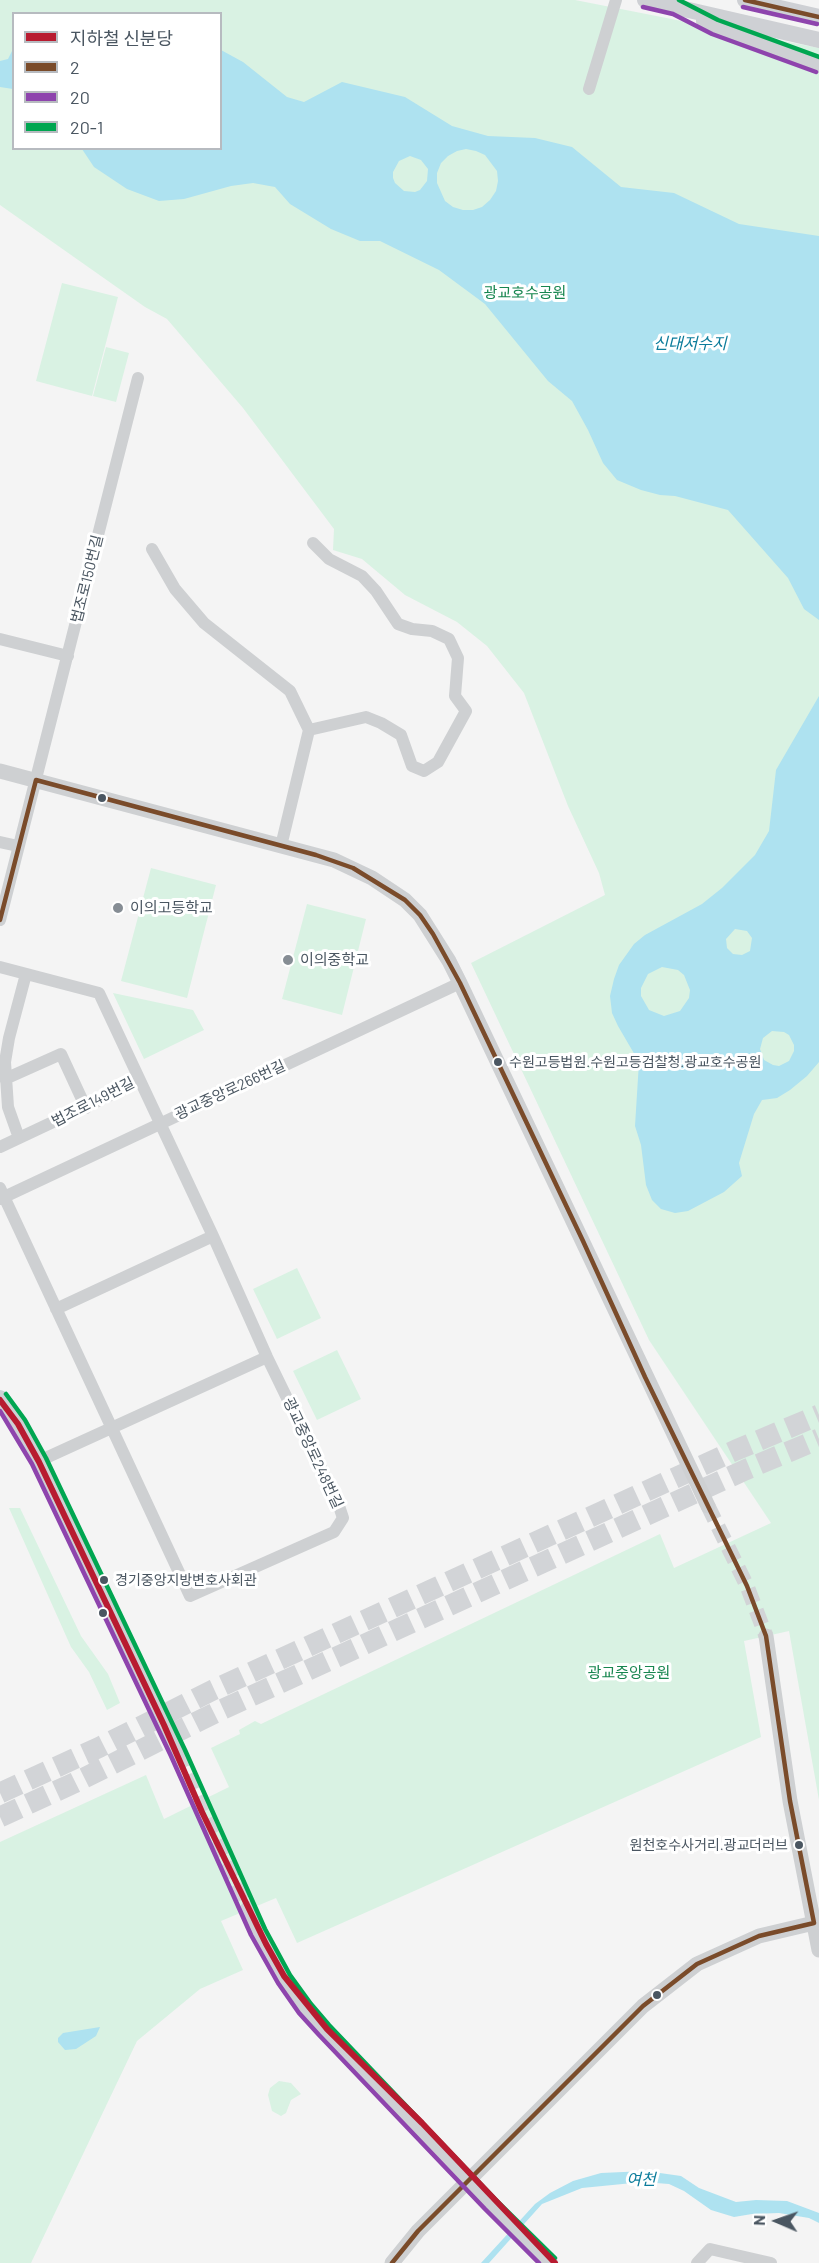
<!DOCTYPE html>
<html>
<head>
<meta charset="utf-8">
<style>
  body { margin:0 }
  #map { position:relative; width:819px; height:2263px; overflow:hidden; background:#f4f4f4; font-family:Barlow,"Noto Sans KR",sans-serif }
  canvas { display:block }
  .legend { position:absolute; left:12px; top:12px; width:210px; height:138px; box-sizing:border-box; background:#fff; border:2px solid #b7bbc0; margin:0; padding:8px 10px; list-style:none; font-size:18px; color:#4a5661 }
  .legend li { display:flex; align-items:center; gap:12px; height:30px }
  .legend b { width:30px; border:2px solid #b7bbc0 }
  .north { position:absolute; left:747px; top:2191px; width:60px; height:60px; -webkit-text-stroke:4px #fff; paint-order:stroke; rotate:272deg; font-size:16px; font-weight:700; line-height:24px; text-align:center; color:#4a5661 }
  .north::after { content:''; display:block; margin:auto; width:21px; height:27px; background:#4a5661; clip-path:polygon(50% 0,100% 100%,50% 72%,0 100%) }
</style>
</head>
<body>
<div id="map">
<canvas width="819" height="2263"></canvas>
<ul class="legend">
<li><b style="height:8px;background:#b81b30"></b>지하철 신분당</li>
<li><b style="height:8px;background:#7a4b2a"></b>2</li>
<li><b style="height:8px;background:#8e44ad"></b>20</li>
<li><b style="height:8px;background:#00a651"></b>20-1</li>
</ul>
<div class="north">N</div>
</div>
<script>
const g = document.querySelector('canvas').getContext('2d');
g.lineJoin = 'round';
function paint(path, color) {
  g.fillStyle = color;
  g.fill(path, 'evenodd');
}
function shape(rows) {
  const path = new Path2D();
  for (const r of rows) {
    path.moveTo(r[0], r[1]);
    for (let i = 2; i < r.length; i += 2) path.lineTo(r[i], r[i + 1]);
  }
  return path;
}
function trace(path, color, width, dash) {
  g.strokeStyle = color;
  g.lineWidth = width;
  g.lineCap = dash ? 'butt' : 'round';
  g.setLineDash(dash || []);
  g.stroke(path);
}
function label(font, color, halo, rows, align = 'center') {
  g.font = font + ' Barlow,"Noto Sans KR",sans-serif';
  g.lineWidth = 6;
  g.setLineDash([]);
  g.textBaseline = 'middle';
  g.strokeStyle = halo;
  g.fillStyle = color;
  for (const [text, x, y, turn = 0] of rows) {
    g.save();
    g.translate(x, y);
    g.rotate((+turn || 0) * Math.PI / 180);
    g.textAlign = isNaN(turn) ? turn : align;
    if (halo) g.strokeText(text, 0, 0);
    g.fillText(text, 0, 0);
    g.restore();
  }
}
const green = shape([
  [0,0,575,0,819,48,819,1800,789,1631,744,1641,761,1737,297,1943,276,1898,221,1921,243,1970,200,1989,137,2041,31,2263,0,2263,0,1842,146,1775,164,1819,229,1787,211,1748,240,1734,239,1730,255,1721,261,1724,660,1534,674,1568,771,1523,649,1340,471,963,605,895,599,873,568,806,524,693,487,646,457,622,405,595,362,559,333,550,334,529,243,408,167,319,145,307,0,205],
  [14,14,220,14,220,148,14,148],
  [62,283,118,297,92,396,36,381],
  [106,347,129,353,116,402,93,396],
  [151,868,216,885,187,998,121,981],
  [307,904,366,919,342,1015,282,999],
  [113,993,193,1010,204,1030,144,1059],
  [297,1268,321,1318,277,1339,253,1289],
  [337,1350,361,1399,317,1420,293,1371],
  [9,1508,20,1508,81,1636,108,1674,120,1703,107,1710,89,1672,71,1647],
  [279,2081,291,2083,301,2094,291,2100,286,2113,281,2116,272,2111,268,2095,270,2088]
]);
const water = shape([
  [13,49,13,89,0,87,0,61,8,59],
  [221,50,243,62,287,97,304,102,342,82,405,97,452,126,488,136,535,138,572,147,621,187,674,193,739,224,819,236,819,620,804,609,788,578,728,510,675,496,660,495,641,490,617,480,603,463,588,430,572,401,548,381,485,304,439,270,380,241,360,241,331,229,290,204,275,187,253,183,231,186,184,199,159,201,127,189,94,167,82,149,220,148],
  [466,149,476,151,485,155,497,171,498,181,496,191,490,200,482,207,473,210,463,210,453,207,445,201,437,183,437,173,441,163,448,156,457,151],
  [410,156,421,160,428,169,427,181,420,190,415,192,404,191,395,183,393,178,393,172,399,161],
  [819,696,819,1062,807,1076,790,1090,777,1098,762,1100,754,1114,739,1163,742,1176,724,1192,688,1211,675,1213,661,1209,652,1200,646,1185,641,1145,635,1126,639,1062,618,1026,612,1013,610,996,614,979,619,965,634,944,645,935,702,904,722,888,755,855,769,831,776,770],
  [735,929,747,931,752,938,750,951,742,955,733,954,727,948,726,939],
  [662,967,678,970,684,975,690,990,689,998,680,1011,664,1016,649,1010,641,996,641,988,648,974],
  [772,1031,784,1032,789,1035,794,1045,794,1051,789,1061,779,1066,773,1065,764,1060,760,1049,763,1038],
  [100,2027,96,2036,76,2049,65,2050,58,2042,58,2038,63,2033],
  [646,2171,681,2176,699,2188,736,2202,756,2200,787,2201,819,2213,819,2223,809,2218,779,2213,752,2214,734,2217,711,2210,684,2191,669,2184,643,2182,582,2188,542,2204,489,2263,481,2263,535,2204,550,2193,573,2181,601,2173]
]);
const tertiaryTunnel = shape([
  [708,1506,747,1586,766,1636]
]);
const secondaryTunnel = shape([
  [178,1753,248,1909]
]);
const motorwayTunnel = shape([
  [0,1793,100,1747,213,1690,736,1450,819,1415],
  [0,1817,74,1783,221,1710,745,1470,819,1439]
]);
const minor = shape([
  [589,89,616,0],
  [152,549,175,589,204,623,290,691,309,730],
  [0,639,68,656],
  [0,842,18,846],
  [281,846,309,730,366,717,381,723,401,735,412,766,424,771,438,762,466,711,455,696,458,658,449,639,432,631,412,629,398,624,376,591,362,576,329,559,313,543],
  [0,920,138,378],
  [0,967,99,993,213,1236,267,1357,338,1503,343,1518,334,1532,190,1596,0,1188],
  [5,1079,61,1054,86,1108],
  [19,1138,8,1107,5,1062,9,1038,26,974],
  [0,1147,140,1081],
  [0,1199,460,983],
  [56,1309,213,1236],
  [39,1461,267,1357],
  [697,2263,710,2249,771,2263]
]);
const tertiary = shape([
  [0,771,334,860,372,878,405,900,420,915,449,961,460,983,708,1506],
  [766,1636,790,1801,819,1950],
  [392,2263,418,2231,643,2006,697,1964,759,1936,814,1923]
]);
const secondary = shape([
  [645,0,819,40],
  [745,0,819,17],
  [704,21,819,65],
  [0,1398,18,1424,39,1461,178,1753],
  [248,1909,268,1953,305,2009,490,2204,550,2263]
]);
const bus1 = shape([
  [745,0,819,17],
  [0,920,36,780,316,855,353,868,405,900,420,915,433,934,460,983,583,1241,645,1377,747,1586,766,1636,790,1801,814,1923,759,1936,697,1964,643,2006,418,2231,392,2263]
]);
const bus2 = shape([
  [643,7,673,14,712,34,816,72],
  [743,7,817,24],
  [0,1411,32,1464,171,1756,251,1935,278,1983,299,2013,319,2035,485,2209,539,2263]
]);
const bus3 = shape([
  [679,0,718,20,819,57],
  [6,1394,25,1420,46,1458,185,1750,265,1929,290,1975,311,2004,329,2025,495,2199,555,2258]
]);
const metro1 = shape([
  [0,1400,18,1424,39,1462,164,1725,202,1812,266,1944,284,1976,327,2029,422,2123,555,2263]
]);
const markers = [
  [102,798,5,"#4a5661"],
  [118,908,6,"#868d94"],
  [288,960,6,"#868d94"],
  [498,1062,5,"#4a5661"],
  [104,1580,5,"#4a5661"],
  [103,1613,5,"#4a5661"],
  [799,1845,5,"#4a5661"],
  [657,1995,5,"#4a5661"]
];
const busNames = [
  ["수원고등법원.수원고등검찰청.광교호수공원",509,1062],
  ["경기중앙지방변호사회관",115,1580],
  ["원천호수사거리.광교더러브",788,1845,"right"]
];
const parkNames = [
  ["광교호수공원",525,293],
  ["광교중앙공원",629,1673]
];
const streetNames = [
  ["법조로150번길",87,579,-76],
  ["광교중앙로266번길",230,1090,-25],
  ["법조로149번길",93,1102,-27],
  ["광교중앙로248번길",313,1453,65]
];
const poiNames = [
  ["이의고등학교",130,908],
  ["이의중학교",300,960]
];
const waterNames = [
  ["신대저수지",690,344],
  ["여천",641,2180]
];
paint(green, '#d9f2e3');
paint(water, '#aee2f0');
trace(tertiaryTunnel, '#d2d4d7', 15, [15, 8]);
trace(secondaryTunnel, '#d2d4d7', 16, [16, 8]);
trace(motorwayTunnel, '#d2d4d7', 21, [21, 10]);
trace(minor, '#ced0d2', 12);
trace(tertiary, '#ced0d2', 15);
trace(secondary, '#ced0d4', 16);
trace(bus1, '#7a4b2a', 4.5);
trace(bus2, '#8e44ad', 4.5);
trace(bus3, '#00a651', 4.5);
trace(metro1, '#b81b30', 6);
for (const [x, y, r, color] of markers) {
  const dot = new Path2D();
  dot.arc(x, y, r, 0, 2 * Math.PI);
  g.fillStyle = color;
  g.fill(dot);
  trace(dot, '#fff', 2);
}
label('14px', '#4a5661', '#fff', busNames, 'left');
label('15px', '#17864f', '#fff', parkNames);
label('15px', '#4a5661', '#fff', streetNames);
label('15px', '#4a5661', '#fff', poiNames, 'left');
label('italic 16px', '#0c7c9b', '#fff', waterNames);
</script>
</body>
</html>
